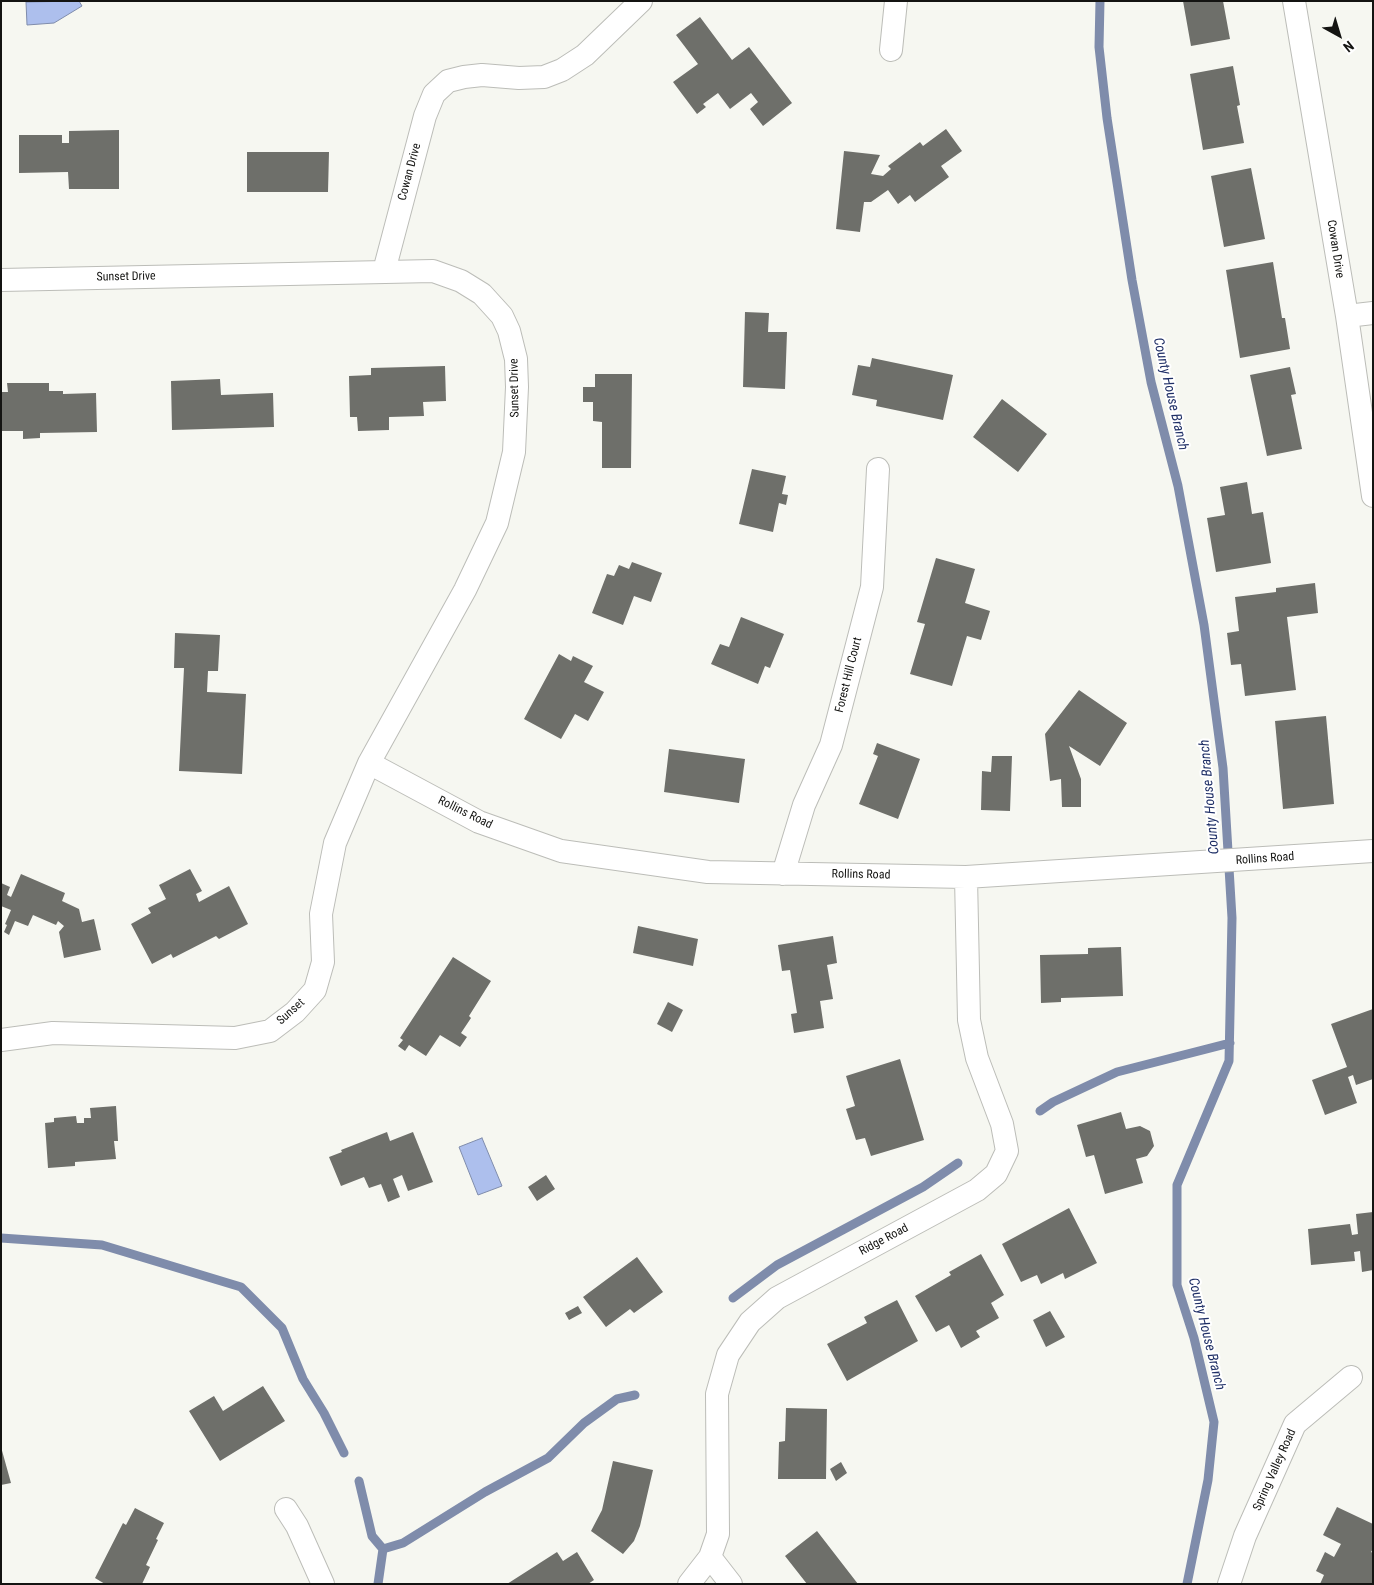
<!DOCTYPE html>
<html>
<head>
<meta charset="utf-8">
<style>
  body { margin:0 }
  #map { position:relative; width:1374px; height:1585px; overflow:hidden; background:#f6f7f1; font-family:"Roboto Condensed",sans-serif }
  canvas { display:block }
  .frame { position:absolute; inset:0; border:2px solid #141412; pointer-events:none }
  .north { position:absolute; left:1314px; top:10px; width:50px; height:50px; -webkit-text-stroke:4px #fff; paint-order:stroke; rotate:141deg; font-size:14px; font-weight:700; line-height:20px; text-align:center; color:#141412 }
  .north::after { content:''; display:block; margin:auto; width:18px; height:22px; background:#141412; clip-path:polygon(50% 0,100% 100%,50% 72%,0 100%) }
</style>
</head>
<body>
<div id="map">
<canvas width="1374" height="1585"></canvas>
<div class="frame"></div>
<div class="north">N</div>
</div>
<script>
const g = document.querySelector('canvas').getContext('2d');
g.lineJoin = 'round';
function paint(path, color) {
  g.fillStyle = color;
  g.fill(path, 'evenodd');
}
function shape(rows) {
  const path = new Path2D();
  for (const r of rows) {
    path.moveTo(r[0], r[1]);
    for (let i = 2; i < r.length; i += 2) path.lineTo(r[i], r[i + 1]);
  }
  return path;
}
function trace(path, color, width, dash) {
  g.strokeStyle = color;
  g.lineWidth = width;
  g.lineCap = dash ? 'butt' : 'round';
  g.setLineDash(dash || []);
  g.stroke(path);
}
function label(font, color, halo, rows, align = 'center') {
  g.font = font + ' "Roboto Condensed",sans-serif';
  g.lineWidth = 4;
  g.setLineDash([]);
  g.textBaseline = 'middle';
  g.strokeStyle = halo;
  g.fillStyle = color;
  for (const [text, x, y, turn = 0] of rows) {
    g.save();
    g.translate(x, y);
    g.rotate((+turn || 0) * Math.PI / 180);
    g.textAlign = isNaN(turn) ? turn : align;
    if (halo) g.strokeText(text, 0, 0);
    g.fillText(text, 0, 0);
    g.restore();
  }
}
const water = shape([
  [79,1,82,6,54,23,27,25,26,2,79,1],
  [482,1138,502,1186,478,1195,459,1147,482,1138]
]);
const stream = shape([
  [1100,1,1099,47,1107,118,1132,280,1151,382,1178,486,1204,625,1223,768,1232,918,1229,1061,1177,1185,1177,1285,1194,1338,1214,1422,1208,1480,1187,1584],
  [1040,1111,1053,1102,1117,1072,1230,1043],
  [1,1238,102,1245,241,1287,282,1328,303,1379,324,1413,344,1453],
  [733,1298,777,1265,923,1187,958,1163],
  [359,1481,372,1536,383,1549,403,1543,485,1492,548,1458,584,1423,617,1399,635,1395],
  [378,1584,383,1549]
]);
const building = shape([
  [1183,1,1223,1,1230,39,1191,46],
  [700,17,732,60,749,47,792,103,763,126,750,109,758,102,751,93,730,109,718,93,703,104,706,107,697,114,673,82,698,64,676,35],
  [1233,66,1240,105,1237,106,1244,143,1203,150,1190,74],
  [946,129,962,151,941,166,949,177,915,202,910,195,898,204,888,190,871,202,864,202,860,232,836,229,844,151,880,155,871,174,883,176,891,169,888,166,920,142,923,146],
  [119,130,119,189,69,189,68,172,19,173,19,135,62,135,62,143,69,143,69,131],
  [247,152,329,152,328,192,247,192],
  [1251,168,1265,239,1224,247,1211,176],
  [1273,262,1282,318,1285,318,1290,349,1240,358,1226,270],
  [745,312,769,313,768,332,787,332,785,389,743,387],
  [872,358,953,375,943,420,876,406,877,400,852,395,858,365,870,367],
  [445,366,446,401,423,402,424,416,389,417,389,430,358,431,357,417,350,417,349,376,371,375,371,368],
  [1290,367,1296,394,1291,395,1302,449,1267,456,1250,375],
  [595,374,632,374,631,468,602,468,602,422,593,421,593,402,583,402,583,387,595,387],
  [220,379,221,395,273,393,274,427,172,430,171,381],
  [7,383,49,383,49,391,63,391,63,394,96,393,97,432,40,433,40,438,23,439,23,431,1,431,1,392,8,392],
  [1002,399,1047,434,1018,472,973,437],
  [752,469,786,476,782,494,788,495,786,505,779,503,773,532,739,524],
  [1247,482,1252,514,1263,512,1271,563,1216,572,1207,518,1225,515,1220,487],
  [936,558,975,569,965,603,990,611,981,640,967,636,952,686,910,674,925,624,917,622],
  [632,562,662,573,651,602,634,596,623,625,592,613,607,574,614,576,619,565,629,569],
  [1315,583,1318,613,1287,617,1296,690,1245,696,1241,664,1231,665,1227,633,1239,631,1235,597,1276,592,1276,588],
  [741,617,784,634,770,668,765,666,758,684,711,664,720,644,729,647],
  [175,633,220,635,218,671,208,671,207,692,246,694,242,774,179,771,184,668,174,668],
  [559,654,571,661,573,656,593,666,584,682,604,692,588,721,575,714,561,739,524,719],
  [1079,690,1127,723,1100,766,1069,746,1081,779,1081,807,1062,807,1061,779,1050,781,1045,734],
  [1326,716,1334,804,1283,809,1275,721],
  [877,743,920,759,898,819,859,804,878,756,873,754],
  [669,749,745,759,739,803,664,792],
  [992,756,1012,756,1010,811,981,810,982,771,991,772],
  [190,869,202,891,196,894,199,902,229,886,248,924,219,939,216,936,173,958,171,954,152,964,131,924,151,913,148,908,166,899,159,885],
  [21,874,65,893,62,901,79,909,82,922,94,919,101,950,64,958,59,932,64,926,58,921,56,925,33,915,28,926,15,921,9,935,4,932,7,925,5,924,11,910,1,906,1,883,10,887,7,895,11,897],
  [638,926,698,939,693,966,633,953],
  [833,936,837,963,827,965,833,999,820,1001,824,1028,794,1033,791,1014,797,1013,790,970,782,971,778,945],
  [1121,947,1123,996,1061,998,1061,1002,1041,1003,1040,955,1088,954,1088,948],
  [453,957,491,981,469,1016,471,1018,461,1033,467,1037,460,1047,440,1035,426,1056,409,1045,405,1051,398,1046,403,1040,400,1038],
  [668,1002,683,1010,672,1032,657,1024],
  [1373,1009,1373,1079,1356,1085,1353,1075,1348,1077,1357,1103,1325,1115,1312,1080,1347,1067,1331,1024],
  [900,1059,924,1140,871,1156,865,1138,856,1140,846,1109,855,1106,846,1076],
  [116,1106,118,1141,114,1141,116,1159,75,1162,75,1166,48,1168,45,1123,54,1122,54,1118,76,1116,77,1123,84,1123,84,1118,91,1118,90,1108],
  [1121,1112,1126,1129,1140,1126,1150,1131,1154,1146,1147,1156,1136,1159,1143,1183,1105,1194,1094,1155,1086,1157,1077,1125],
  [387,1132,390,1141,413,1132,433,1182,408,1191,402,1175,393,1179,400,1197,388,1202,381,1184,369,1188,364,1177,341,1186,329,1157,342,1152,341,1150],
  [546,1175,555,1189,537,1201,528,1187],
  [1069,1208,1097,1263,1065,1279,1063,1273,1041,1284,1037,1275,1021,1282,1002,1244],
  [1373,1212,1373,1270,1362,1272,1360,1251,1354,1252,1355,1261,1311,1265,1308,1229,1350,1224,1352,1235,1358,1234,1356,1214],
  [981,1254,1004,1295,991,1303,999,1318,976,1331,980,1337,961,1348,949,1325,936,1332,915,1296,951,1275,949,1272],
  [637,1257,663,1292,634,1313,630,1309,606,1327,583,1297],
  [897,1300,918,1341,847,1381,827,1344,867,1323,864,1317],
  [578,1306,582,1313,569,1320,565,1313],
  [1050,1311,1065,1337,1046,1347,1033,1320],
  [263,1386,285,1421,220,1461,189,1411,214,1396,223,1411],
  [786,1408,827,1409,826,1479,778,1479,779,1442,785,1441],
  [1,1447,11,1483,1,1485],
  [613,1461,653,1470,640,1526,634,1541,623,1554,591,1531,602,1510],
  [841,1462,847,1473,836,1481,830,1469],
  [1337,1507,1373,1524,1373,1549,1371,1552,1373,1553,1373,1584,1320,1584,1324,1575,1316,1571,1325,1552,1334,1557,1341,1544,1323,1535],
  [135,1508,164,1523,156,1539,158,1540,146,1565,150,1567,142,1584,105,1584,95,1578,123,1523,126,1525],
  [817,1531,858,1584,807,1584,785,1556],
  [557,1552,563,1561,577,1552,594,1580,588,1584,507,1584]
]);
const minor = shape([
  [1294,1,1347,316,1373,496],
  [891,50,896,1],
  [384,271,425,116,434,94,448,81,464,77,482,75,519,78,544,77,562,70,585,55,641,1],
  [1,280,433,271,461,281,482,294,502,316,509,331,516,359,517,387,514,452,497,523,465,590,369,763,335,843,321,914,323,962,315,990,295,1012,270,1031,235,1038,53,1033,1,1040],
  [1347,316,1373,313],
  [369,763,479,822,561,851,708,872,966,877,1373,851],
  [783,874,804,805,831,745,872,587,878,469],
  [286,1509,297,1526,323,1584],
  [710,1557,731,1584],
  [689,1584,710,1557,718,1534,717,1394,728,1355,750,1322,777,1298,977,1190,996,1174,1007,1151,1002,1124,977,1058,969,1020,966,877],
  [1229,1584,1245,1536,1295,1424,1351,1377]
]);
const streetNames = [
  ["Cowan Drive",410,172,-75],
  ["Cowan Drive",1335,249,81],
  ["Sunset Drive",126,277,-1],
  ["Sunset Drive",515,388,-91],
  ["Forest Hill Court",849,675,-76],
  ["Rollins Road",465,813,26],
  ["Rollins Road",1265,859,-4],
  ["Rollins Road",861,875,1],
  ["Sunset",291,1012,-42],
  ["Ridge Road",884,1240,-28],
  ["Spring Valley Road",1275,1470,-66]
];
const waterNames = [
  ["County House Branch",1170,394,77],
  ["County House Branch",1210,797,-95],
  ["County House Branch",1206,1334,76]
];
paint(water, '#adbfed');
trace(water, '#7f8cab', 1);
trace(stream, '#7f8cab', 9);
paint(building, '#6e6f6a');
trace(minor, '#bcbdb8', 24);
trace(minor, '#fff', 22);
label('12px', '#141412', '#fff', streetNames);
label('italic 14px', '#1f2f66', '#fff', waterNames);
</script>
</body>
</html>
